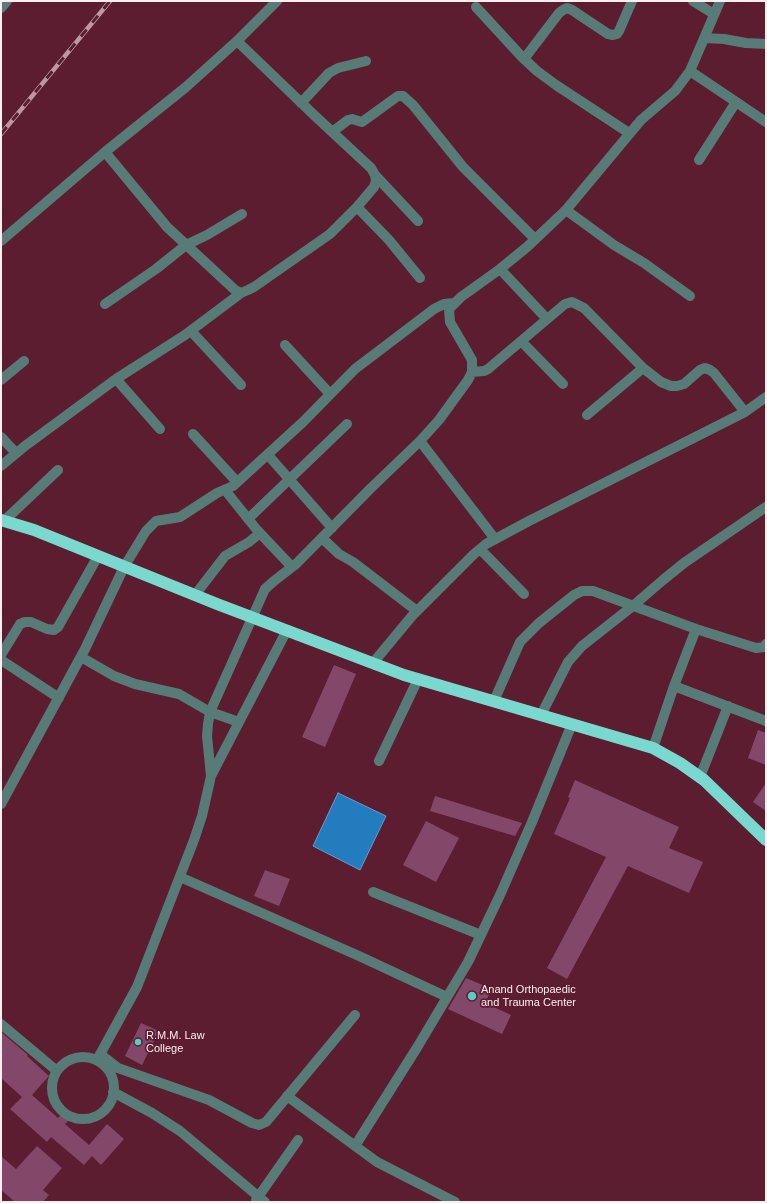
<!DOCTYPE html>
<html>
<head>
<meta charset="utf-8">
<style>
  body { margin:0 }
  #map { position:relative; width:767px; height:1203px; overflow:hidden; background:#5b1d2f; font-family:Helvetica,sans-serif }
  canvas { display:block }
  .frame { position:absolute; inset:0; border:2px solid #feeef0; pointer-events:none }
</style>
</head>
<body>
<div id="map">
<canvas width="767" height="1203"></canvas>
<div class="frame"></div>
</div>
<script>
const g = document.querySelector('canvas').getContext('2d');
g.lineJoin = 'round';
function paint(path, color) {
  g.fillStyle = color;
  g.fill(path, 'evenodd');
}
function shape(rows) {
  const path = new Path2D();
  for (const r of rows) {
    if (r.length === 3) {
      path.moveTo(r[0] + r[2], r[1]);
      path.arc(r[0], r[1], r[2], 0, 2 * Math.PI);
      continue;
    }
    path.moveTo(r[0], r[1]);
    for (let i = 2; i < r.length; i += 2) path.lineTo(r[i], r[i + 1]);
  }
  return path;
}
function trace(path, color, width, dash) {
  g.strokeStyle = color;
  g.lineWidth = width;
  g.lineCap = dash ? 'butt' : 'round';
  g.setLineDash(dash || []);
  g.stroke(path);
}
function label(font, color, halo, rows, align = 'center') {
  g.font = font + ' Helvetica,sans-serif';
  g.lineWidth = 3.5;
  g.setLineDash([]);
  g.textBaseline = 'middle';
  g.strokeStyle = halo;
  g.fillStyle = color;
  for (const [text, x, y, turn = 0] of rows) {
    g.save();
    g.translate(x, y);
    g.rotate((+turn || 0) * Math.PI / 180);
    g.textAlign = isNaN(turn) ? turn : align;
    if (halo) g.strokeText(text, 0, 0);
    g.fillText(text, 0, 0);
    g.restore();
  }
}
const water = shape([
  [338,793,386,816,360,870,313,846,338,793]
]);
const building = shape([
  [334,665,356,674,325,747,302,737],
  [758,730,766,733,766,765,748,758],
  [575,780,679,827,669,848,703,862,689,893,628,866,567,979,547,968,606,857,554,834,570,798,568,797],
  [766,783,766,811,753,802],
  [435,796,522,823,515,836,430,811],
  [426,821,459,838,436,882,403,865],
  [265,870,290,879,279,906,254,896],
  [466,978,492,989,485,1003,511,1015,502,1034,448,1009],
  [141,1023,159,1031,142,1065,125,1056],
  [1,1032,28,1055,27,1056,49,1076,32,1095,58,1118,63,1112,70,1119,65,1124,89,1145,107,1124,124,1139,101,1165,92,1156,84,1165,51,1137,47,1142,10,1109,22,1097,1,1078],
  [37,1146,62,1168,43,1190,49,1195,43,1202,15,1202,1,1190,1,1156,16,1169]
]);
const minor = shape([
  [693,1,714,14],
  [476,7,522,57,537,71,556,85,629,133],
  [1,8,7,1],
  [704,38,724,39,746,43,766,44],
  [524,59,559,13,563,10,567,8,572,10,608,34,613,35,617,34,619,31,632,1],
  [690,71,766,122],
  [301,103,329,73,338,68,366,61],
  [332,132,348,120,352,119,362,122,391,101,398,96,403,96,413,105,463,167,535,239],
  [105,152,167,227,235,290,241,293,248,290,254,287,330,234,357,207,374,187,376,181,375,175,371,168,314,115,237,41],
  [699,160,736,102],
  [375,175,418,221],
  [357,207,389,240,420,278],
  [566,210,614,245,644,263,690,296],
  [1,241,105,152,186,87,237,41,277,1],
  [500,269,547,319],
  [105,304,156,269,186,245,207,235,242,214],
  [191,331,241,385],
  [521,341,563,384],
  [285,345,330,394],
  [472,372,484,371,488,369,565,304,572,302,584,308,643,368,661,382,671,386,677,386,684,384,700,370,705,368,710,370,714,373,745,412],
  [116,379,160,429],
  [1,380,24,361],
  [587,415,643,368],
  [193,434,237,482],
  [1,437,16,453],
  [420,441,495,539],
  [268,455,332,528],
  [1,466,25,446,116,379,185,335,241,293],
  [225,490,257,530,292,567],
  [248,519,347,424],
  [4,521,58,470],
  [322,538,339,554,353,562,417,611],
  [480,549,524,594],
  [195,595,225,556,249,542,260,533],
  [1,655,20,624,25,622,31,622,47,629,54,630,58,627,98,556],
  [81,657,114,676,135,684,179,694,210,712,239,722],
  [1,660,59,698],
  [373,663,412,616,474,554,486,544,529,521,745,412,766,397],
  [674,686,766,721],
  [494,701,520,642,539,623,574,595,582,591,593,591,696,629,756,648,764,647,766,644],
  [541,715,568,662,582,646,634,605,663,580,684,563,766,507],
  [653,748,674,686,696,629],
  [379,761,418,679],
  [211,776,287,630],
  [700,777,728,706],
  [1,804,85,649,124,567,146,531,156,521,180,517,217,493,233,486,303,422,355,369,434,309,444,304,454,303],
  [180,877,359,956,447,997],
  [373,892,481,935],
  [1,1024,57,1071],
  [100,1054,118,1068,209,1100,252,1123,259,1125,266,1122,355,1015],
  [83,1088,31],
  [97,1060,137,987,194,840,202,816,211,776,207,736,208,724,210,712,265,589,274,581,296,564,370,489,420,441,439,420,468,380,472,372,472,360,450,322,449,309,461,297,500,269,527,247,566,210,641,120,675,91,690,71,720,1],
  [113,1092,152,1113,180,1131,265,1202],
  [287,1096,377,1162,455,1202],
  [355,1146,418,1046,468,962,500,895,532,822,572,724],
  [256,1200,298,1140]
]);
const highway = shape([
  [1,520,34,530,217,604,404,675,653,748,680,763,704,780,766,840]
]);
const rail = shape([
  [1,134,110,1]
]);
const markers = [
  [472,996,5,"#57cec1"],
  [138,1042,4,"#57cec1"]
];
const poiNames = [
  ["Anand Orthopaedic",481,990],
  ["and Trauma Center",481,1003],
  ["R.M.M. Law",146,1036],
  ["College",146,1049]
];
paint(water, '#227cbd');
trace(water, '#649ecc', 1);
paint(building, '#83476a');
trace(minor, '#577b76', 10);
trace(highway, '#7ad9ce', 12);
trace(rail, '#bc99a1', 4.5);
trace(rail, '#5b1d2f', 3, [9]);
for (const [x, y, r, color] of markers) {
  const dot = new Path2D();
  dot.arc(x, y, r, 0, 2 * Math.PI);
  g.fillStyle = color;
  g.fill(dot);
  trace(dot, '#5b1d2f', 1.5);
}
label('11px', '#feeef0', '#5b1d2f', poiNames, 'left');
</script>
</body>
</html>
